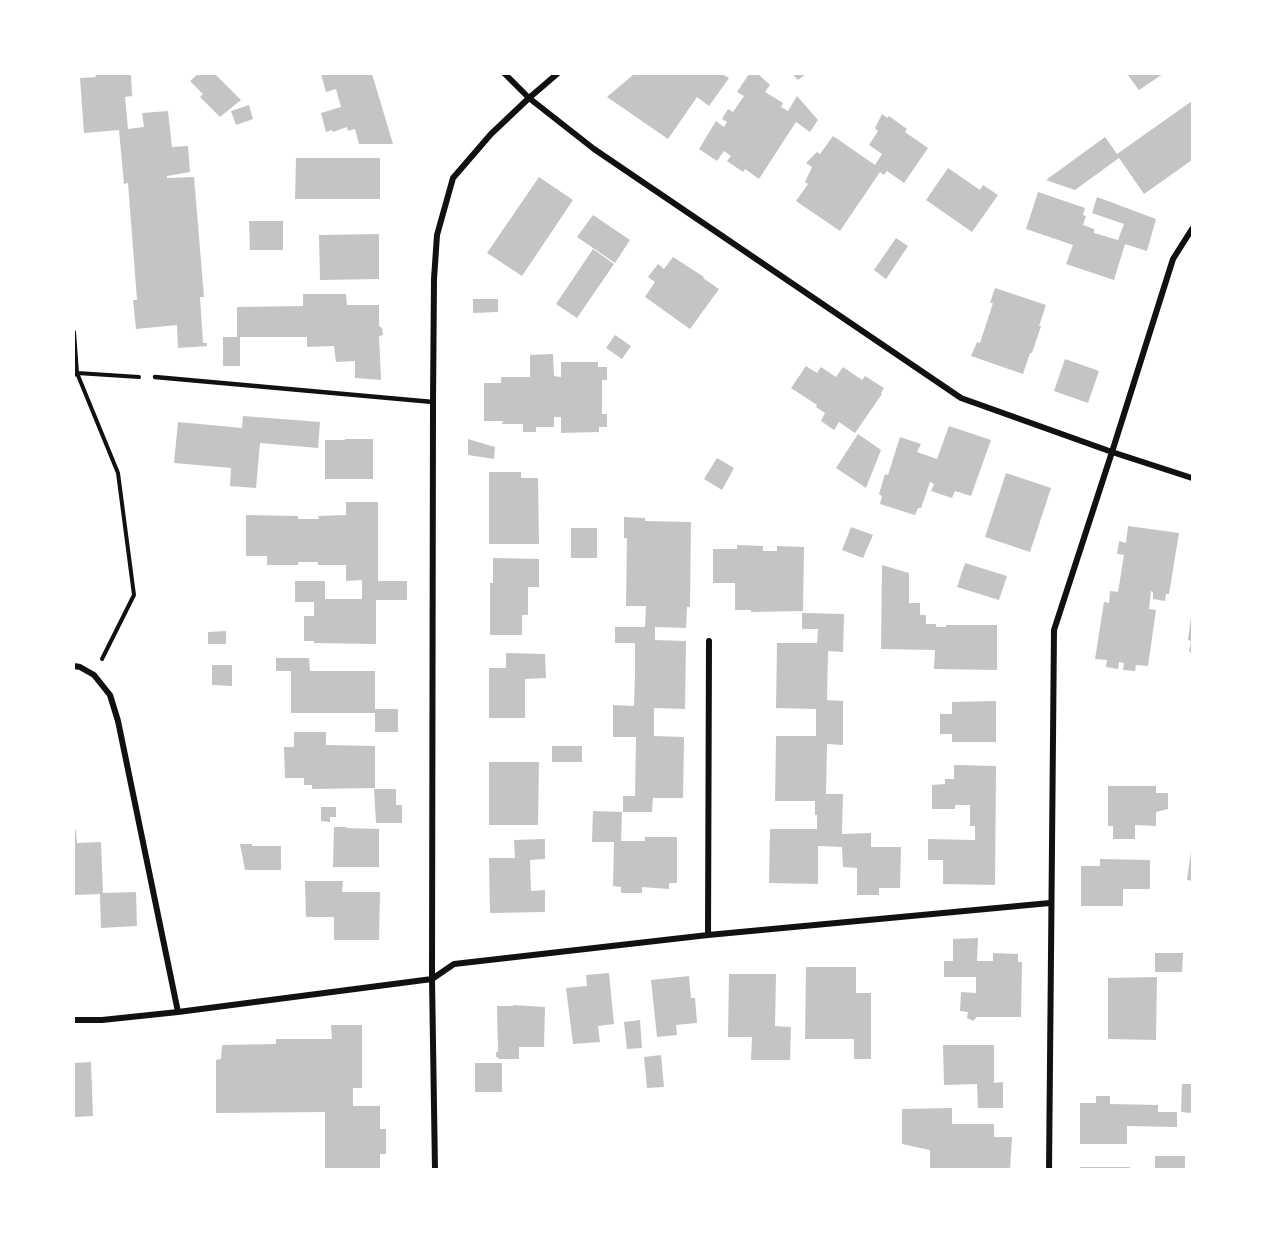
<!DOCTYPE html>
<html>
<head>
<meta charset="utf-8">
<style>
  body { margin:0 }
  #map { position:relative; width:1266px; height:1243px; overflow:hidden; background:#fff; font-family:"Open Sans",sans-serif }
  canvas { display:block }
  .frame { position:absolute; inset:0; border:75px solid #fff; pointer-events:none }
</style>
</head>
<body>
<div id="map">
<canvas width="1266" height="1243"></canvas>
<div class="frame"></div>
</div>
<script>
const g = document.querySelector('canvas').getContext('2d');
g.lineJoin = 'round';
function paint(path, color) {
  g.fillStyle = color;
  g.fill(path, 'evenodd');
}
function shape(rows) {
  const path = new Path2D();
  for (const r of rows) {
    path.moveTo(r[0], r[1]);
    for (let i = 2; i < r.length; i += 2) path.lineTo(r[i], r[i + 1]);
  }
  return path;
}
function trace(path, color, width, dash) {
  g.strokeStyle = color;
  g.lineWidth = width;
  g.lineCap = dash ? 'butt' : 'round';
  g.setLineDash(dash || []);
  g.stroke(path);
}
const building = shape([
  [95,74,131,74,132,96,125,97,128,129,144,127,142,113,168,111,172,147,188,146,190,172,167,176,167,178,194,177,204,297,200,297,203,343,207,343,207,346,178,348,177,325,136,329,133,300,137,300,128,183,124,184,119,130,84,133,80,78,96,77],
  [198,74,215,74,241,100,220,117,200,97,203,94,190,81],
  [321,74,372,74,393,144,359,144,355,129,348,131,347,127,333,132,332,130,326,132,321,113,341,107,336,89,326,92],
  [634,74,722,74,729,78,709,106,697,97,668,139,607,97],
  [749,74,758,74,770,85,765,92,783,103,781,107,788,111,797,96,818,120,810,132,796,122,759,179,745,169,743,172,727,161,731,156,724,151,717,161,699,149,716,121,724,127,727,122,722,119,728,109,733,112,744,96,737,92],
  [792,74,806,74,798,80],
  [1127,74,1163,74,1139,90],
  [1192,101,1192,160,1144,194,1119,158,1075,190,1046,180,1105,137,1117,154],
  [249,105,253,119,236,125,231,111],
  [882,114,887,118,889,116,907,129,905,132,928,148,904,183,887,171,884,175,880,172,840,231,796,201,808,184,805,182,812,167,806,163,817,152,820,154,833,136,875,165,882,154,869,145,878,131,875,128],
  [296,158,380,158,380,199,295,199],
  [948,168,980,190,983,185,998,195,972,232,926,200],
  [539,177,573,200,522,276,487,253],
  [1038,192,1085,208,1083,215,1086,216,1083,225,1094,229,1094,233,1118,240,1124,224,1092,213,1097,197,1156,219,1147,251,1125,244,1114,280,1066,264,1073,245,1026,229],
  [593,215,630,240,615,263,577,237],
  [249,221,283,221,283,250,250,250],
  [379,234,379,279,320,280,319,235],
  [896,238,908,246,886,279,874,270],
  [593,249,614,264,577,318,556,304],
  [673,257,704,277,703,278,719,289,690,329,645,297,655,282,648,277,658,264,664,269],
  [995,288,1046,305,1039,326,1041,326,1032,353,1030,353,1023,374,971,356,977,342,980,343,993,303,990,303],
  [303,294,346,294,347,305,379,305,379,326,382,328,383,335,379,336,381,380,355,378,355,361,336,362,334,346,307,347,307,337,240,337,240,366,223,366,223,337,237,337,237,307,303,306],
  [473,299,498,299,498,312,473,313],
  [615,335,631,346,622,359,606,348],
  [553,354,554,376,561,377,561,362,598,362,598,367,607,367,607,380,602,380,602,414,607,414,607,427,599,427,599,432,561,433,561,417,554,417,554,427,536,427,536,432,523,432,523,424,502,424,503,421,484,421,484,383,501,383,501,377,530,377,530,355],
  [1065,359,1099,371,1088,403,1054,391],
  [806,366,817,373,821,367,836,377,843,367,862,380,865,376,884,388,881,393,882,394,855,433,839,422,834,430,821,421,825,413,816,407,817,405,791,388],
  [243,416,320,422,318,448,260,443,256,488,230,486,231,468,174,463,178,422,242,428],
  [949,426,991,440,971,496,955,491,952,498,931,491,934,484,930,482,921,508,918,508,915,515,880,504,882,496,879,494,885,474,888,475,900,437,921,444,917,452,937,459],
  [858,434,881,450,866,488,836,468],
  [345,439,373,439,373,479,325,479,325,440,345,440],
  [468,439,495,447,494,459,468,455],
  [717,458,734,468,722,490,704,479],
  [489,472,521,472,521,478,538,478,539,544,489,544],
  [1006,473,1051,488,1030,552,985,537],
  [346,502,378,502,378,581,407,581,407,600,376,600,376,644,314,643,314,641,304,641,304,616,314,616,314,602,295,602,295,581,325,581,325,599,362,599,362,580,346,581,346,565,318,565,318,562,298,562,298,565,267,565,267,556,246,556,246,515,298,516,298,519,319,519,318,516,346,515],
  [624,517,645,518,645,521,691,522,690,607,687,607,686,628,655,627,655,640,686,641,685,709,654,708,654,736,684,737,683,798,653,798,652,812,623,812,623,796,635,796,636,737,613,737,613,705,634,706,635,674,635,643,615,643,615,627,645,627,646,606,626,606,627,538,624,538],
  [1128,526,1179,533,1169,594,1166,594,1165,601,1153,599,1153,592,1151,591,1149,609,1156,610,1148,666,1136,665,1135,671,1123,670,1124,663,1119,662,1118,669,1106,667,1107,660,1095,659,1104,602,1109,603,1110,591,1118,592,1124,555,1117,554,1119,541,1126,543],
  [851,527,873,535,863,558,842,550],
  [571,528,597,528,597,558,571,558],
  [737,545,763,546,763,551,777,551,777,546,804,547,803,611,751,612,751,610,735,610,735,583,713,583,713,549,737,549],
  [493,558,539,559,539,587,528,587,528,615,522,615,522,635,490,635,490,583,493,583],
  [965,563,1007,576,999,600,957,587],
  [882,565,909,573,909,603,920,603,920,615,926,615,926,624,936,624,936,627,946,627,946,625,997,625,997,670,934,669,935,650,881,649],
  [802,613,844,614,843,652,828,651,827,700,843,701,843,745,827,744,826,794,843,794,842,834,871,833,871,847,901,847,900,888,879,888,879,895,857,895,857,868,843,867,842,847,818,846,818,884,769,883,770,829,817,829,817,815,815,815,815,801,775,801,776,736,816,736,816,709,776,708,777,643,817,643,818,629,802,629],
  [1191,617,1192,617,1192,653,1189,652,1191,641,1188,640],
  [226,631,226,644,208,644,208,632],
  [506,653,545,654,546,678,525,679,525,718,489,718,489,668,506,668],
  [276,658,309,658,310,671,375,671,375,709,398,709,398,732,375,732,375,713,291,713,291,671,276,671],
  [212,665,232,665,232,686,212,685],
  [996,701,996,742,952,742,952,734,940,734,940,714,952,714,952,702],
  [294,732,326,732,326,745,375,746,375,788,312,789,312,785,304,785,304,778,285,778,284,747,294,747],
  [552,746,582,746,582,762,552,762],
  [489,762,539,762,538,825,489,825],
  [954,765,996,766,995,885,943,884,943,860,928,860,928,839,975,840,975,826,970,826,970,805,955,805,955,809,932,809,932,785,945,784,945,779,954,779],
  [1108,786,1156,786,1156,793,1168,793,1168,809,1156,812,1156,826,1135,825,1135,839,1113,839,1113,826,1108,826],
  [374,789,396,789,396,805,402,805,402,823,376,823],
  [321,807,336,807,336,817,330,817,330,822,321,821],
  [593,811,622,812,621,841,645,841,645,837,677,837,677,883,669,883,669,889,642,887,642,893,621,893,621,887,613,886,614,842,592,842],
  [74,827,76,831,77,843,101,842,103,893,136,892,137,926,101,928,100,894,74,895],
  [334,827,346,827,346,828,379,829,379,867,333,867],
  [545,839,545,859,530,860,531,891,545,890,545,912,490,913,489,858,515,858,514,840],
  [240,844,252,844,252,846,281,846,281,870,245,870],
  [1191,851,1192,851,1192,881,1187,880],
  [1100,859,1150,860,1150,889,1123,889,1123,906,1081,906,1081,866,1100,866],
  [305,881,343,881,342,892,380,892,379,940,334,940,334,917,306,917],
  [978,938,977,961,993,961,993,953,1018,954,1018,962,1022,962,1021,1017,977,1017,973,1021,967,1018,968,1012,960,1011,961,992,976,993,976,977,944,977,944,961,953,961,953,939],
  [1155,953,1183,953,1182,972,1155,972],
  [806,967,856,967,856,993,871,993,871,1059,854,1059,854,1039,805,1039],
  [609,973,614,1024,598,1026,600,1042,573,1044,566,988,587,986,586,975],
  [729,974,776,974,775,1026,791,1027,790,1060,751,1060,752,1037,728,1037],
  [689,976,691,998,695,998,697,1023,676,1025,677,1035,657,1037,651,980],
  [1157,977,1156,1040,1108,1039,1108,978],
  [513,1005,545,1007,544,1047,519,1047,519,1059,498,1059,498,1057,496,1057,496,1052,498,1052,497,1006,513,1006],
  [640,1020,642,1048,627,1049,624,1022],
  [331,1025,362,1025,362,1088,353,1088,353,1106,380,1106,380,1129,386,1129,386,1154,380,1154,380,1170,325,1170,325,1112,216,1113,216,1060,221,1059,222,1045,276,1044,276,1039,332,1039],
  [943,1045,994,1045,994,1083,1003,1082,1003,1108,978,1108,977,1084,944,1085],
  [661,1055,664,1087,647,1088,644,1057],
  [91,1062,93,1116,74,1117,74,1063],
  [475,1063,502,1063,502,1092,475,1092],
  [1182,1084,1192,1084,1192,1113,1181,1112],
  [1096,1096,1110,1096,1110,1104,1158,1105,1158,1112,1177,1112,1177,1127,1127,1126,1127,1144,1080,1144,1080,1103,1096,1103],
  [952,1108,952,1124,994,1124,994,1137,1012,1137,1010,1170,930,1170,930,1150,902,1144,902,1109],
  [1155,1156,1185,1156,1185,1170,1155,1170],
  [1080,1167,1130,1167,1130,1170,1080,1170]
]);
const path = shape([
  [74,332,77,373,118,473,134,595,102,659],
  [74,375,77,373,139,377]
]);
const service = shape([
  [155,377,433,402]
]);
const minor = shape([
  [505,74,529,98,594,149,961,398,1112,452,1192,478],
  [74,666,80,667,94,675,110,695,118,721,178,1012],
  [708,935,709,641],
  [74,1020,102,1020,178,1012,432,979,454,964,708,935,1050,903],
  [435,1170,432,979,433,402,434,279,437,235,453,178,491,134,529,98,557,74],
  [1049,1170,1054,630,1112,452,1173,259,1192,229]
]);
paint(building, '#c4c4c4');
trace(path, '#111', 4);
trace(service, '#111', 4.5);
trace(minor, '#111', 6);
</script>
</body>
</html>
